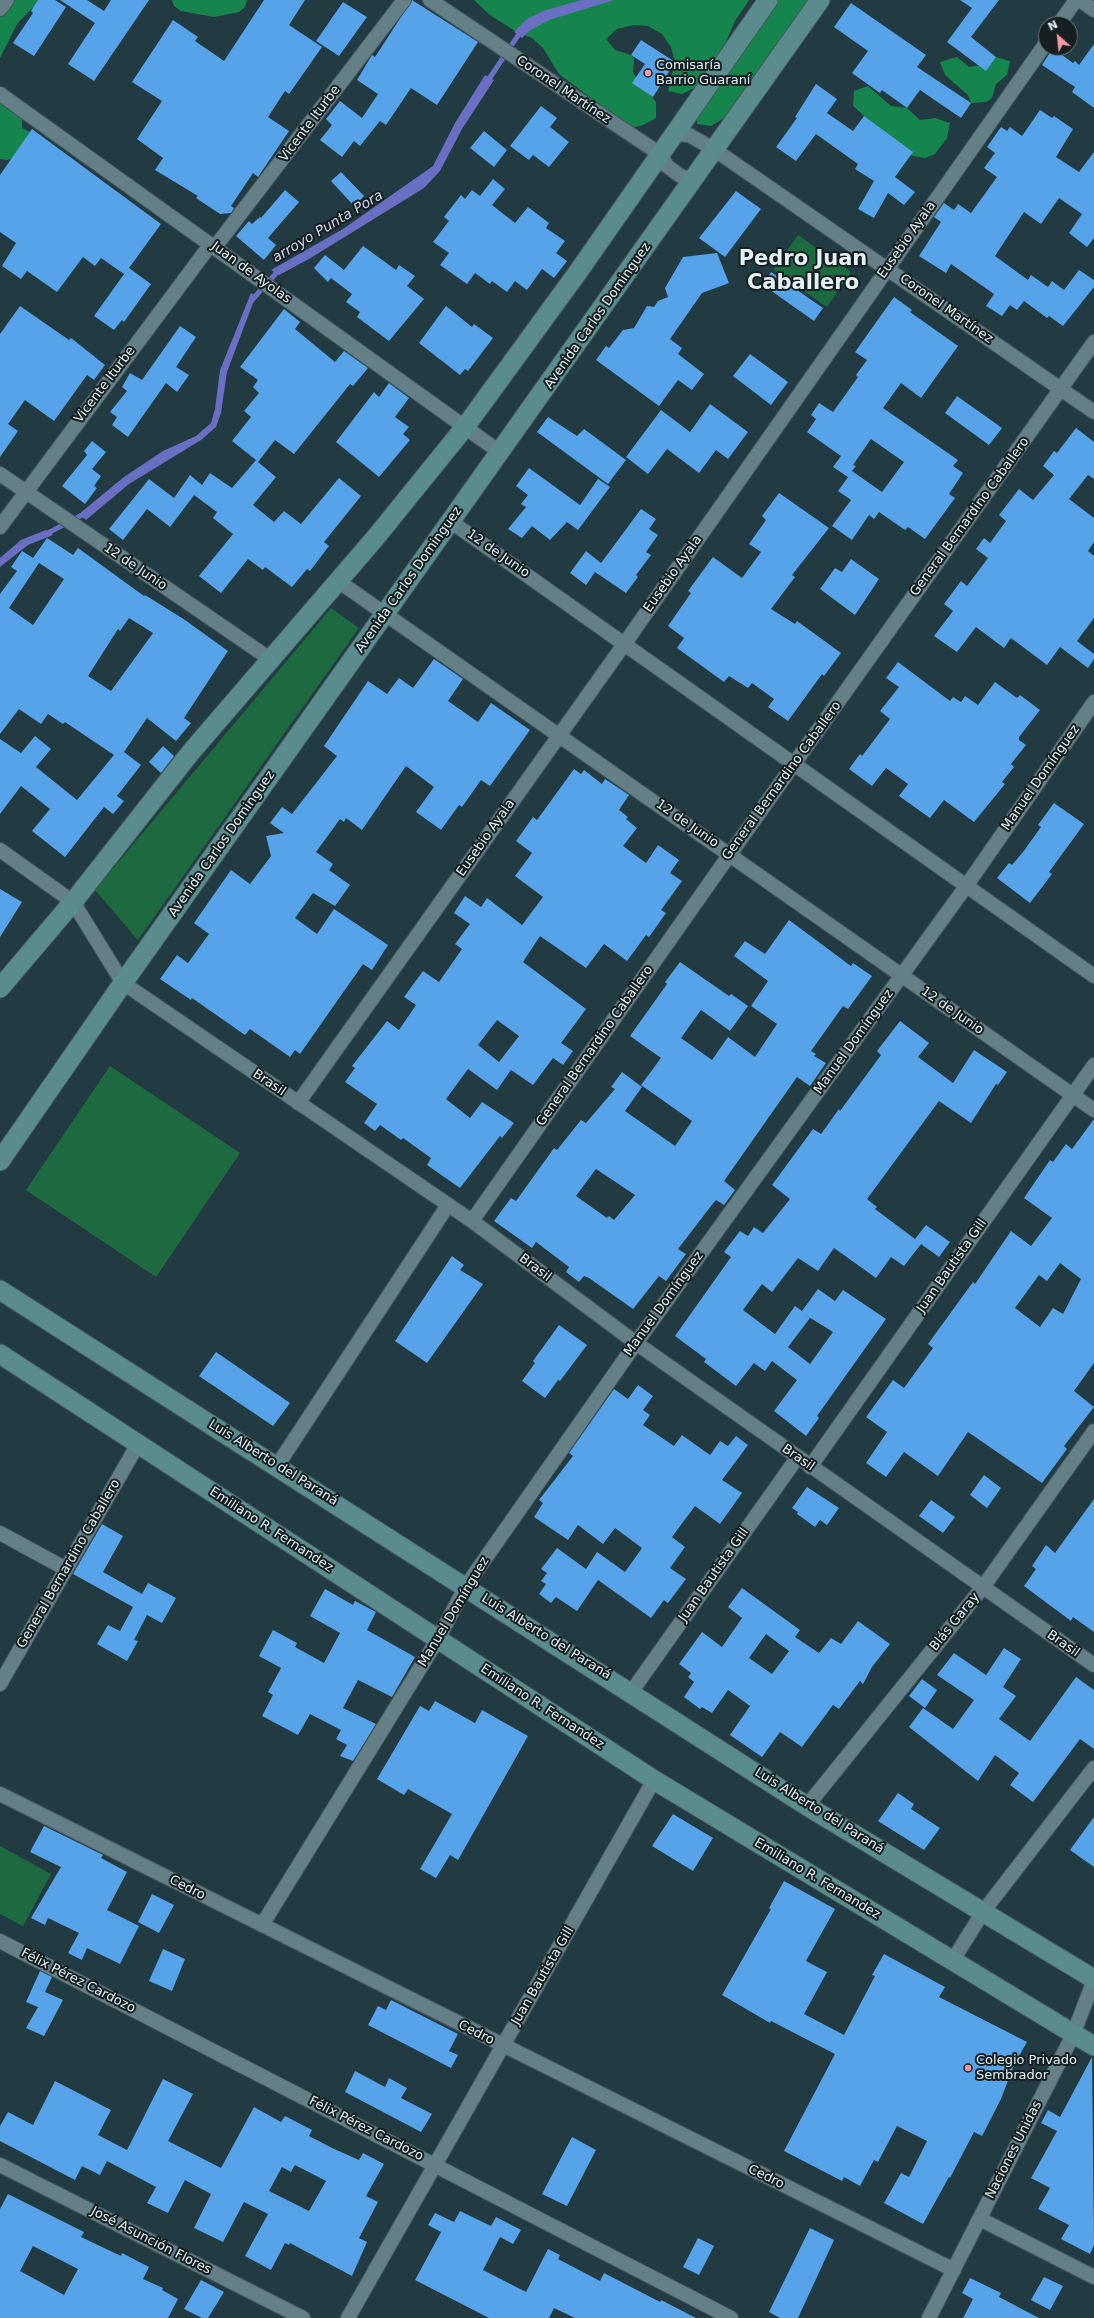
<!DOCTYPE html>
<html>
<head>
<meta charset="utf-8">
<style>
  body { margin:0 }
  #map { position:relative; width:1094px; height:2318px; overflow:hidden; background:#223a41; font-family:"DejaVu Sans",sans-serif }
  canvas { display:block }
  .north { position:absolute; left:1038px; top:16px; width:40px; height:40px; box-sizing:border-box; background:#151f22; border:1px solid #677376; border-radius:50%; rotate:333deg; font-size:11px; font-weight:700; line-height:16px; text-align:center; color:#e3f1f5 }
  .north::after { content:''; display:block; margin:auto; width:14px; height:18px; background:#f49aa4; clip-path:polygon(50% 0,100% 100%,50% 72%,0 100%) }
</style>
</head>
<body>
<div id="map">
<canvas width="1094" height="2318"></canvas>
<div class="north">N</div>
</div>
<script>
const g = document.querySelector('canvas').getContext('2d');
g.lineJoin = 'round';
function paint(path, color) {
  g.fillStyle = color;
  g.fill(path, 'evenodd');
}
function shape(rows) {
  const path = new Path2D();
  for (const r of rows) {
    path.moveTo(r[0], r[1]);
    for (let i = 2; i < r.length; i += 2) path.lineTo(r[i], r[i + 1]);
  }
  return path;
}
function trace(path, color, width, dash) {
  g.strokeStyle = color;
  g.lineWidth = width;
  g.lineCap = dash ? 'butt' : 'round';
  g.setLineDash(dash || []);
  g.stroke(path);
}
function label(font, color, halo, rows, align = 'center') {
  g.font = font + ' "DejaVu Sans",sans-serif';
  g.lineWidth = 4;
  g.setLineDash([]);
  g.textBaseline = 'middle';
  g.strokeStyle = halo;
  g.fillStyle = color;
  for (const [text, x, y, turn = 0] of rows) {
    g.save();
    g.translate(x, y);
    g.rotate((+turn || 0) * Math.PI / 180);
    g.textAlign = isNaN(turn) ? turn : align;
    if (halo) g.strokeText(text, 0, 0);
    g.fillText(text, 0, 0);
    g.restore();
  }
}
const green = shape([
  [798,235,851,272,827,307,773,270],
  [331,608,359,628,138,940,95,890],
  [110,1066,240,1153,156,1277,26,1190],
  [0,1846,51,1874,23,1926,0,1914]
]);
const forest = shape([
  [2,0,40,0,17,24,0,58,0,5],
  [172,0,247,0,245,7,239,12,214,17,181,11,174,6],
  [474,0,749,0,735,21,722,51,698,86,682,94,668,91,675,62,671,47,662,34,648,26,633,25,617,29,606,39,615,50,631,55,634,58,633,73,656,102,656,118,643,125,628,129,603,115,595,101,559,74,543,48,532,38,518,33,490,15],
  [767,0,829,0,807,26,793,56,782,66,754,82,724,118,711,126,697,124,696,114,734,65],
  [957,57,969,67,984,65,996,57,1010,61,1007,75,996,84,992,98,986,102,971,103,968,95,945,75,940,62],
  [868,86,891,106,907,108,920,120,935,118,950,123,947,138,935,154,925,158,908,155,853,106,854,91],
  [0,91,22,112,22,128,30,132,32,141,16,158,7,160,0,159]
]);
const water = shape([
  [581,0,614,0,549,20,529,31,522,38,514,32,527,19,543,11],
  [485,75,494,80,462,129,440,171,424,188,309,259,279,275,271,270,343,229,433,166,455,123],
  [251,293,257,298,253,303,227,372,221,413,216,427,201,440,129,484,86,520,79,514,124,477,163,451,196,436,211,423,215,409,220,370],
  [46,530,53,535,28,545,0,567,0,558,21,540]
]);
const stream = shape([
  [487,82,521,31],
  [251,301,279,270],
  [44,535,86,513]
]);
const building = shape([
  [38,0,55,0,66,7,34,56,13,43,33,13,31,11],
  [60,0,87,0,104,11,111,0,149,0,94,81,68,64,95,23],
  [264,0,305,0,289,25,322,47,289,94,285,91,268,117,289,131,258,177,253,173,231,206,234,208,231,213,220,214,196,198,198,196,155,170,163,158,137,139,162,101,132,82,173,20,198,37,195,41,224,61],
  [412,0,478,42,437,105,411,88,386,125,380,121,360,146,354,141,342,157,320,140,332,125,326,119,340,101,362,118,378,94,357,80,372,55,375,57],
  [960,0,999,0,971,37,996,57,986,71,947,42,972,8],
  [343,2,367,17,339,56,316,41],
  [851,3,926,55,917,67,971,103,961,118,920,90,907,108,882,90,880,93,852,73,868,51,834,27],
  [641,40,675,62,653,97,632,83,645,64,631,55],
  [1094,44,1094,108,1072,92,1075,87,1042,65,1051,51,1056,54,1058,52,1073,63,1075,61,1079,65],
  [816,84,837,99,827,113,853,131,864,116,913,152,895,177,915,192,904,205,888,193,874,218,858,209,874,181,855,169,858,164,816,134,796,161,776,147,797,118,795,117],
  [541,106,557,118,550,127,569,142,549,167,533,155,529,160,510,146],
  [1040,110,1052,118,1054,116,1073,129,1056,157,1079,172,1094,152,1094,238,1087,247,1069,233,1082,214,1059,198,1041,224,1024,212,995,256,1028,280,1031,275,1048,287,1052,281,1064,290,1079,270,1094,280,1094,287,1063,326,1049,316,1047,318,1024,301,1017,310,1010,305,1002,316,986,306,994,294,951,264,946,273,919,256,941,222,934,217,944,203,954,210,958,204,971,213,997,177,984,168,995,153,987,147,1001,127,1007,131,1010,127,1022,136],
  [32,129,161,224,129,268,151,284,124,322,122,320,114,330,94,316,127,270,124,274,101,258,95,266,83,257,57,292,27,271,21,279,2,266,16,243,0,232,0,175],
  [484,131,507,150,494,167,470,148],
  [341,172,364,196,354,206,331,181],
  [493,179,505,189,492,205,515,223,528,207,549,223,546,228,565,241,556,253,567,261,554,278,542,269,527,290,515,281,507,292,492,281,490,284,475,273,467,284,440,265,449,253,433,242,449,221,444,217,461,195,465,199,472,190,480,196],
  [285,190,299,202,268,238,276,245,264,260,236,236,249,221,252,224,260,217,261,218],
  [736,191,761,209,725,257,699,238],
  [363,246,396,270,399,265,415,276,407,286,424,299,389,341,357,317,360,312,346,302,352,294,331,278,328,282,314,268,325,255,344,270],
  [717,253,729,283,702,293,670,339,682,348,678,354,704,374,692,390,678,380,659,406,596,360,606,346,609,348,623,330,634,328,647,306,654,307,658,301,668,297,665,288,683,257],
  [771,272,823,308,814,321,763,285],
  [894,297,912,310,910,312,958,346,921,398,901,383,883,408,958,460,953,466,963,473,949,494,955,498,925,539,908,527,905,530,879,512,874,519,869,515,852,540,832,526,851,500,838,491,848,477,833,467,841,456,807,432,816,419,811,415,819,403,833,412,858,377,856,375,867,360,855,352],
  [871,439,904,462,882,492,852,471,856,466,853,465],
  [20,306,69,340,71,338,105,365,94,380,87,375,54,421,25,400,8,424,18,431,0,457,0,334],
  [446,306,472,327,474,324,493,338,468,371,465,369,460,375,419,343],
  [284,309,300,322,295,329,335,362,344,351,368,368,353,386,350,384,294,454,275,440,258,462,276,477,253,505,274,522,284,511,301,524,339,478,361,496,324,542,329,546,310,571,307,569,292,587,265,567,263,570,248,559,221,593,199,576,233,534,213,518,217,512,194,495,198,490,170,527,147,509,123,540,109,529,149,479,174,498,190,475,202,485,210,473,232,488,256,460,232,441,251,417,244,411,259,393,253,387,258,380,240,367],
  [180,326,196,337,176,367,189,375,177,392,166,383,128,437,112,425,117,417,110,412,127,391,122,387,130,373,142,380],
  [750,354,788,382,771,405,733,376],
  [389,383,409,398,395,417,409,427,403,434,410,440,379,477,336,442,374,392,379,397],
  [957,396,1002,428,989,445,945,413],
  [710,404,748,432,728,459,716,450,699,473,667,449,648,474,626,457,661,410,690,432],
  [548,417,577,436,584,429,626,460,608,484,537,432],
  [1076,428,1094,442,1094,479,1088,475,1069,499,1094,518,1094,542,1088,551,1094,556,1094,618,1077,641,1094,654,1094,659,1088,668,1060,647,1047,665,1011,638,1004,648,976,627,957,652,934,636,953,611,944,604,961,581,967,586,988,558,976,549,984,538,990,543,1006,521,999,515,1019,489,1033,500,1054,475,1043,466,1054,451,1057,453],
  [92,441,106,452,92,469,101,476,94,486,97,488,85,504,62,486,87,455,84,451],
  [529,468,580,505,598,479,610,487,578,530,567,522,550,540,532,526,522,538,508,529,526,507,521,504,528,495,516,486],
  [779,493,829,528,792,575,795,577,771,609,795,624,797,621,841,653,824,676,822,674,788,721,768,707,774,699,752,683,748,688,729,676,724,682,677,648,684,638,668,626,691,593,688,591,713,557,742,578,761,552,749,544,766,520,762,516],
  [641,509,656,519,649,529,658,535,646,552,651,555,636,575,638,577,626,593,595,572,586,585,570,573,586,551,601,563],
  [47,538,73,555,78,548,144,596,145,595,185,620,228,651,184,718,191,723,176,741,147,718,124,752,141,765,117,796,124,801,113,814,104,807,65,857,32,831,50,809,21,786,0,814,0,739,21,753,35,736,51,749,36,767,77,800,114,755,65,722,63,724,48,714,41,724,19,709,0,734,0,594,17,571,11,567,22,551,33,558],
  [39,563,64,579,33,625,9,608],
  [129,618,153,633,111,691,88,676,118,629,120,631],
  [851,559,879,579,855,615,820,589,835,568,842,572],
  [434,659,463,679,448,701,478,722,491,703,530,730,490,786,481,780,462,807,459,805,441,830,416,812,434,787,406,766,362,830,346,818,344,822,340,819,316,852,333,864,329,870,350,885,335,906,313,893,295,918,317,934,334,909,388,945,372,970,363,964,300,1054,295,1050,290,1057,250,1029,245,1035,192,998,191,1000,160,979,177,955,188,963,209,934,194,923,231,870,250,884,271,856,266,836,284,833,270,823,282,807,292,814,337,756,324,746,368,681,387,694,399,678,413,688],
  [898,662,950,701,953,697,961,702,965,696,978,705,995,682,1017,698,1020,695,1040,710,1019,737,1019,740,1026,745,1011,764,1014,767,1002,782,1005,784,974,822,944,800,930,818,899,796,908,784,886,768,872,786,849,769,860,754,862,756,890,719,880,711,899,687,886,678],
  [163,746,174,756,161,773,149,762],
  [574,769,581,774,584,770,602,784,605,779,629,795,619,810,628,817,626,819,637,828,623,846,646,863,658,845,679,860,670,873,682,881,661,910,666,913,649,937,646,935,627,961,604,944,586,968,540,936,523,962,586,1009,561,1043,573,1051,563,1065,553,1058,533,1085,511,1070,497,1090,468,1069,446,1099,470,1118,482,1102,514,1123,502,1138,500,1136,460,1188,427,1165,431,1158,403,1138,401,1140,380,1125,375,1131,364,1123,377,1104,345,1082,355,1068,352,1066,387,1021,399,1030,416,1005,404,997,423,971,439,982,462,949,455,944,470,924,454,913,465,896,481,907,487,898,522,925,543,897,515,876,532,853,516,841,533,817,537,820],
  [497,1020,519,1036,499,1062,478,1045],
  [1054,803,1084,824,1049,872,1052,874,1030,903,997,878,1009,863,1012,865,1023,852,1041,827,1038,825],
  [0,889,22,902,0,937],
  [789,920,851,966,853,963,872,976,848,1009,843,1006,838,1013,811,1051,816,1054,814,1056,826,1063,810,1086,797,1077,724,1181,735,1190,724,1205,716,1200,711,1206,678,1249,686,1254,666,1281,659,1276,633,1309,589,1278,584,1276,579,1282,566,1272,569,1267,536,1242,532,1248,494,1221,511,1198,516,1201,554,1148,557,1150,581,1120,586,1123,615,1089,611,1087,622,1072,642,1087,625,1111,675,1146,692,1121,641,1085,661,1058,630,1036,667,984,665,982,680,962,729,996,731,994,748,1006,730,1031,701,1010,681,1038,712,1060,728,1037,755,1057,777,1024,751,1006,768,981,734,956,745,941,765,954],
  [596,1169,635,1195,614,1220,609,1216,607,1218,576,1196],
  [900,1021,929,1043,918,1057,953,1083,974,1050,1007,1072,998,1085,996,1084,971,1123,939,1101,867,1199,877,1207,875,1209,915,1239,926,1225,950,1242,939,1257,921,1244,904,1266,891,1257,876,1278,834,1248,818,1271,798,1258,772,1292,762,1284,743,1310,775,1334,795,1306,802,1311,818,1289,835,1301,843,1290,886,1319,817,1416,819,1418,806,1436,774,1411,797,1380,772,1361,765,1371,754,1363,736,1386,704,1362,706,1359,675,1336,731,1257,724,1252,740,1231,748,1236,754,1227,763,1233,790,1199,772,1185,813,1129,821,1134,839,1109,840,1111,881,1055,877,1051],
  [804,1314,833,1332,810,1364,788,1347,810,1318],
  [1094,1119,1094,1363,1074,1391,1094,1407,1064,1446,1067,1449,1042,1483,968,1432,938,1476,904,1452,886,1477,866,1463,887,1432,866,1417,893,1380,904,1388,933,1348,928,1344,973,1282,975,1284,1011,1231,1031,1246,1052,1218,1024,1198,1050,1160,1053,1162,1066,1144,1072,1149],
  [1060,1263,1081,1279,1063,1314,1053,1308,1040,1327,1015,1308,1039,1275,1047,1281],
  [452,1256,464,1265,460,1270,483,1284,427,1363,395,1341],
  [559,1325,587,1345,560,1381,558,1380,545,1398,522,1381,535,1363,533,1361],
  [216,1352,290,1403,273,1426,199,1376],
  [638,1385,653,1396,643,1410,650,1415,643,1425,674,1446,682,1435,710,1455,720,1441,728,1446,736,1436,748,1445,722,1480,742,1493,720,1524,695,1506,672,1537,685,1547,670,1568,686,1579,668,1603,664,1600,651,1618,598,1580,577,1611,556,1597,551,1603,539,1594,546,1584,541,1581,547,1573,541,1569,557,1548,586,1569,597,1552,625,1572,642,1548,615,1528,603,1544,578,1525,568,1540,534,1517,543,1503,539,1500,573,1456,569,1453,614,1389,628,1399],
  [984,1475,1001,1488,987,1508,970,1495],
  [807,1487,839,1508,827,1525,820,1520,815,1527,797,1514,798,1512,792,1508],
  [1094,1499,1094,1632,1073,1617,1071,1621,1024,1586,1036,1569,1032,1566,1046,1545,1055,1553],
  [931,1500,955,1517,943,1533,919,1516],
  [102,1524,123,1536,103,1572,142,1594,148,1583,176,1598,162,1623,147,1615,134,1640,138,1641,127,1661,97,1644,108,1625,120,1631,133,1607,73,1574],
  [742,1588,800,1630,795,1637,819,1653,831,1638,841,1644,858,1621,890,1644,872,1667,863,1684,860,1681,839,1709,833,1705,802,1747,780,1732,762,1757,730,1735,750,1706,728,1690,712,1713,702,1707,700,1709,684,1697,694,1682,688,1677,691,1673,679,1664,702,1632,722,1647,742,1618,728,1607],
  [766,1634,789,1651,772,1674,749,1658],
  [325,1589,353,1605,355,1601,376,1612,367,1630,415,1657,392,1697,358,1680,343,1708,376,1724,353,1761,340,1756,347,1745,336,1739,341,1730,310,1714,298,1735,262,1716,273,1695,268,1692,281,1668,259,1656,273,1630,297,1643,295,1647,324,1663,340,1633,310,1616],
  [1004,1648,1021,1659,1003,1687,1016,1696,999,1719,1030,1741,1076,1677,1094,1690,1094,1749,1080,1739,1033,1802,1010,1785,1019,1773,995,1755,978,1781,909,1727,923,1708,953,1729,974,1700,937,1675,954,1653,986,1675],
  [922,1679,937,1690,925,1708,909,1696],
  [435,1701,475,1723,482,1710,528,1736,458,1860,450,1855,436,1878,420,1869,452,1814,408,1789,404,1795,377,1779,420,1706,429,1711],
  [898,1793,914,1804,911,1809,940,1828,924,1850,878,1821],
  [673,1814,713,1838,693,1871,652,1846],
  [1094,1817,1094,1867,1070,1850],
  [44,1826,103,1855,101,1858,127,1872,107,1910,139,1926,120,1964,87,1948,82,1960,68,1953,79,1933,48,1918,45,1925,31,1918,61,1867,30,1852],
  [784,1881,835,1909,806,1961,827,1972,804,2014,844,2035,875,1976,872,1975,884,1954,945,1987,939,1997,1027,2042,1014,2065,1001,2099,982,2136,974,2132,950,2178,949,2177,923,2224,884,2203,901,2173,909,2177,927,2141,897,2126,878,2162,874,2160,860,2186,844,2177,842,2181,784,2151,835,2054,771,2021,770,2023,722,1995,771,1909,769,1908],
  [152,1894,174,1905,159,1933,138,1922],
  [163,1949,185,1959,172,1991,149,1981],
  [40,1971,52,1977,45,1992,63,2000,44,2036,26,2028,38,2007,26,2002],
  [391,2000,458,2034,449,2051,458,2055,451,2068,368,2025,378,2006,386,2010],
  [1092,2057,1094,2245,1090,2254,1061,2239,1069,2225,1038,2209,1050,2188,1031,2178,1057,2131,1041,2123,1048,2110,1060,2117],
  [355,2071,385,2087,389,2078,407,2088,401,2098,432,2114,421,2132,345,2092],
  [163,2079,193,2094,168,2141,221,2168,254,2107,281,2122,285,2116,312,2130,309,2136,332,2148,359,2160,363,2153,384,2164,366,2196,378,2202,359,2238,367,2242,352,2276,290,2243,289,2245,285,2243,271,2270,245,2256,268,2214,244,2202,223,2242,194,2228,211,2194,185,2180,168,2213,147,2203,156,2187,107,2161,100,2175,82,2166,75,2180,0,2141,0,2126,8,2112,33,2125,55,2081,111,2110,98,2135,127,2150],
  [295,2165,326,2181,309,2211,269,2191,282,2167,291,2172],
  [572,2137,596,2150,567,2206,542,2194],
  [8,2194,84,2232,81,2237,121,2256,122,2253,149,2267,143,2279,163,2288,162,2290,178,2299,168,2318,0,2318,0,2209],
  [33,2246,78,2269,64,2295,20,2271],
  [460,2211,491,2226,496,2217,521,2230,513,2244,500,2237,483,2270,526,2292,548,2249,560,2255,558,2259,600,2281,604,2273,660,2302,661,2300,696,2318,575,2318,554,2308,549,2318,489,2318,415,2280,441,2232,428,2225,435,2213,454,2222],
  [810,2228,834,2240,798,2318,780,2318,769,2312],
  [698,2238,714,2246,699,2275,683,2267],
  [1044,2277,1063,2286,1050,2310,1031,2300],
  [970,2278,1001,2293,999,2297,1039,2318,963,2318,973,2299,962,2293],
  [201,2280,224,2292,208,2318,202,2318,184,2309]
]);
const street = shape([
  [430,0,660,154,667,166,679,175,693,181],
  [1080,0,1094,10],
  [0,9,7,0],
  [1059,24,1076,0],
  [0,94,501,453],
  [675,134,689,135,715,150,1094,412],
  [215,247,404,0],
  [0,474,270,659],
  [450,521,1094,976],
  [0,527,211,244],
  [338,581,1094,1110],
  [0,850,73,902,123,983,472,1221,636,1343,1094,1665],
  [298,1103,625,643,1046,43],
  [472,1221,730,854,1094,342],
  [277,1466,448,1205],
  [810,1467,1094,1065],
  [0,1533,66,1569],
  [0,1684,138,1444],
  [632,1691,797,1458],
  [0,1794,954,2270],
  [807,1806,983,1587,1094,1431],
  [262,1925,438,1639,466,1586,636,1343,967,885,1094,702],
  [0,1941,731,2318],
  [953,1960,983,1912,1094,1768],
  [0,2165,303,2318],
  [980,2219,1094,2277],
  [348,2318,654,1780],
  [929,2318,1073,2035,1094,1980]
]);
const secondary = shape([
  [0,988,73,902,191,752,376,537,465,427,578,272,768,0],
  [0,1161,123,983,820,0],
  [0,1290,807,1806,1094,1979],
  [0,1354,654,1780,1094,2046]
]);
const markers = [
  [648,73,4,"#f49aa4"],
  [968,2068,4,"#f49aa4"]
];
const poiNames = [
  ["Comisaría",656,66],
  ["Barrio Guaraní",656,81],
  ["Colegio Privado",976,2061],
  ["Sembrador",976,2076]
];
const streetNames = [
  ["Coronel Martínez",563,90,34],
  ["Vicente Iturbe",310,124,-53],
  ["Eusebio Ayala",907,240,-55],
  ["Juan de Ayolas",251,273,36],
  ["Coronel Martínez",946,309,35],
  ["Avenida Carlos Dominguez",598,316,-55],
  ["Vicente Iturbe",105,385,-53],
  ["General Bernardino Caballero",970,517,-54],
  ["12 de Junio",498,554,35],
  ["12 de Junio",135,567,34],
  ["Eusebio Ayala",673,574,-55],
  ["Avenida Carlos Dominguez",409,580,-55],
  ["Manuel Domínguez",1041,778,-55],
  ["General Bernardino Caballero",782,781,-54],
  ["12 de Junio",687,824,35],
  ["Eusebio Ayala",486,838,-55],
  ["Avenida Carlos Dominguez",222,844,-55],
  ["12 de Junio",952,1011,35],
  ["Manuel Domínguez",854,1042,-54],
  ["General Bernardino Caballero",595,1046,-55],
  ["Brasil",269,1083,34],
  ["Juan Bautista Gill",952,1266,-55],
  ["Brasil",535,1268,37],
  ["Manuel Domínguez",664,1304,-54],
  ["Brasil",798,1458,35],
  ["Luis Alberto del Paraná",273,1463,32],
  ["Emiliano R. Fernandez",271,1530,33],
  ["General Bernardino Caballero",69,1564,-60],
  ["Juan Bautista Gill",714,1575,-55],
  ["Manuel Domínguez",454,1612,-59],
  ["Blás Garay",955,1622,-51],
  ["Luis Alberto del Paraná",546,1637,32],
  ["Brasil",1063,1644,35],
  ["Emiliano R. Fernandez",542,1707,33],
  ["Luis Alberto del Paraná",819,1811,32],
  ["Emiliano R. Fernandez",817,1879,31],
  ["Cedro",187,1888,27],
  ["Juan Bautista Gill",543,1976,-60],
  ["Félix Pérez Cardozo",78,1981,27],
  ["Cedro",476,2033,27],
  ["Félix Pérez Cardozo",366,2129,27],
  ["Naciones Unidas",1014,2150,-63],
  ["Cedro",766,2177,26],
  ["José Asunción Flores",151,2241,27]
];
const waterNames = [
  ["arroyo Punta Pora",328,227,-31]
];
const townNames = [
  ["Pedro Juan",803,260],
  ["Caballero",803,284]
];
paint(green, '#1e6a40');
paint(forest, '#15854d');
paint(water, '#6b6fc4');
trace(stream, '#6b6fc4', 5);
paint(building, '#56a3e9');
trace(street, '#42575d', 16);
trace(secondary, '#42575d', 21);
trace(street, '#657f86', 14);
trace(secondary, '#5a8b8d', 19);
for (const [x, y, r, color] of markers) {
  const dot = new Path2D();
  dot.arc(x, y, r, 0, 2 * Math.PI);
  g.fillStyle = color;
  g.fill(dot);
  trace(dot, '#151f22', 1.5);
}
label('13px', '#e3f1f5', '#151f22', poiNames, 'left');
label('13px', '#e3f1f5', '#151f22', streetNames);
label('italic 14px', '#d1d4eb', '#151f22', waterNames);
label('bold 21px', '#e3f1f5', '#151f22', townNames);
</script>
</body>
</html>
